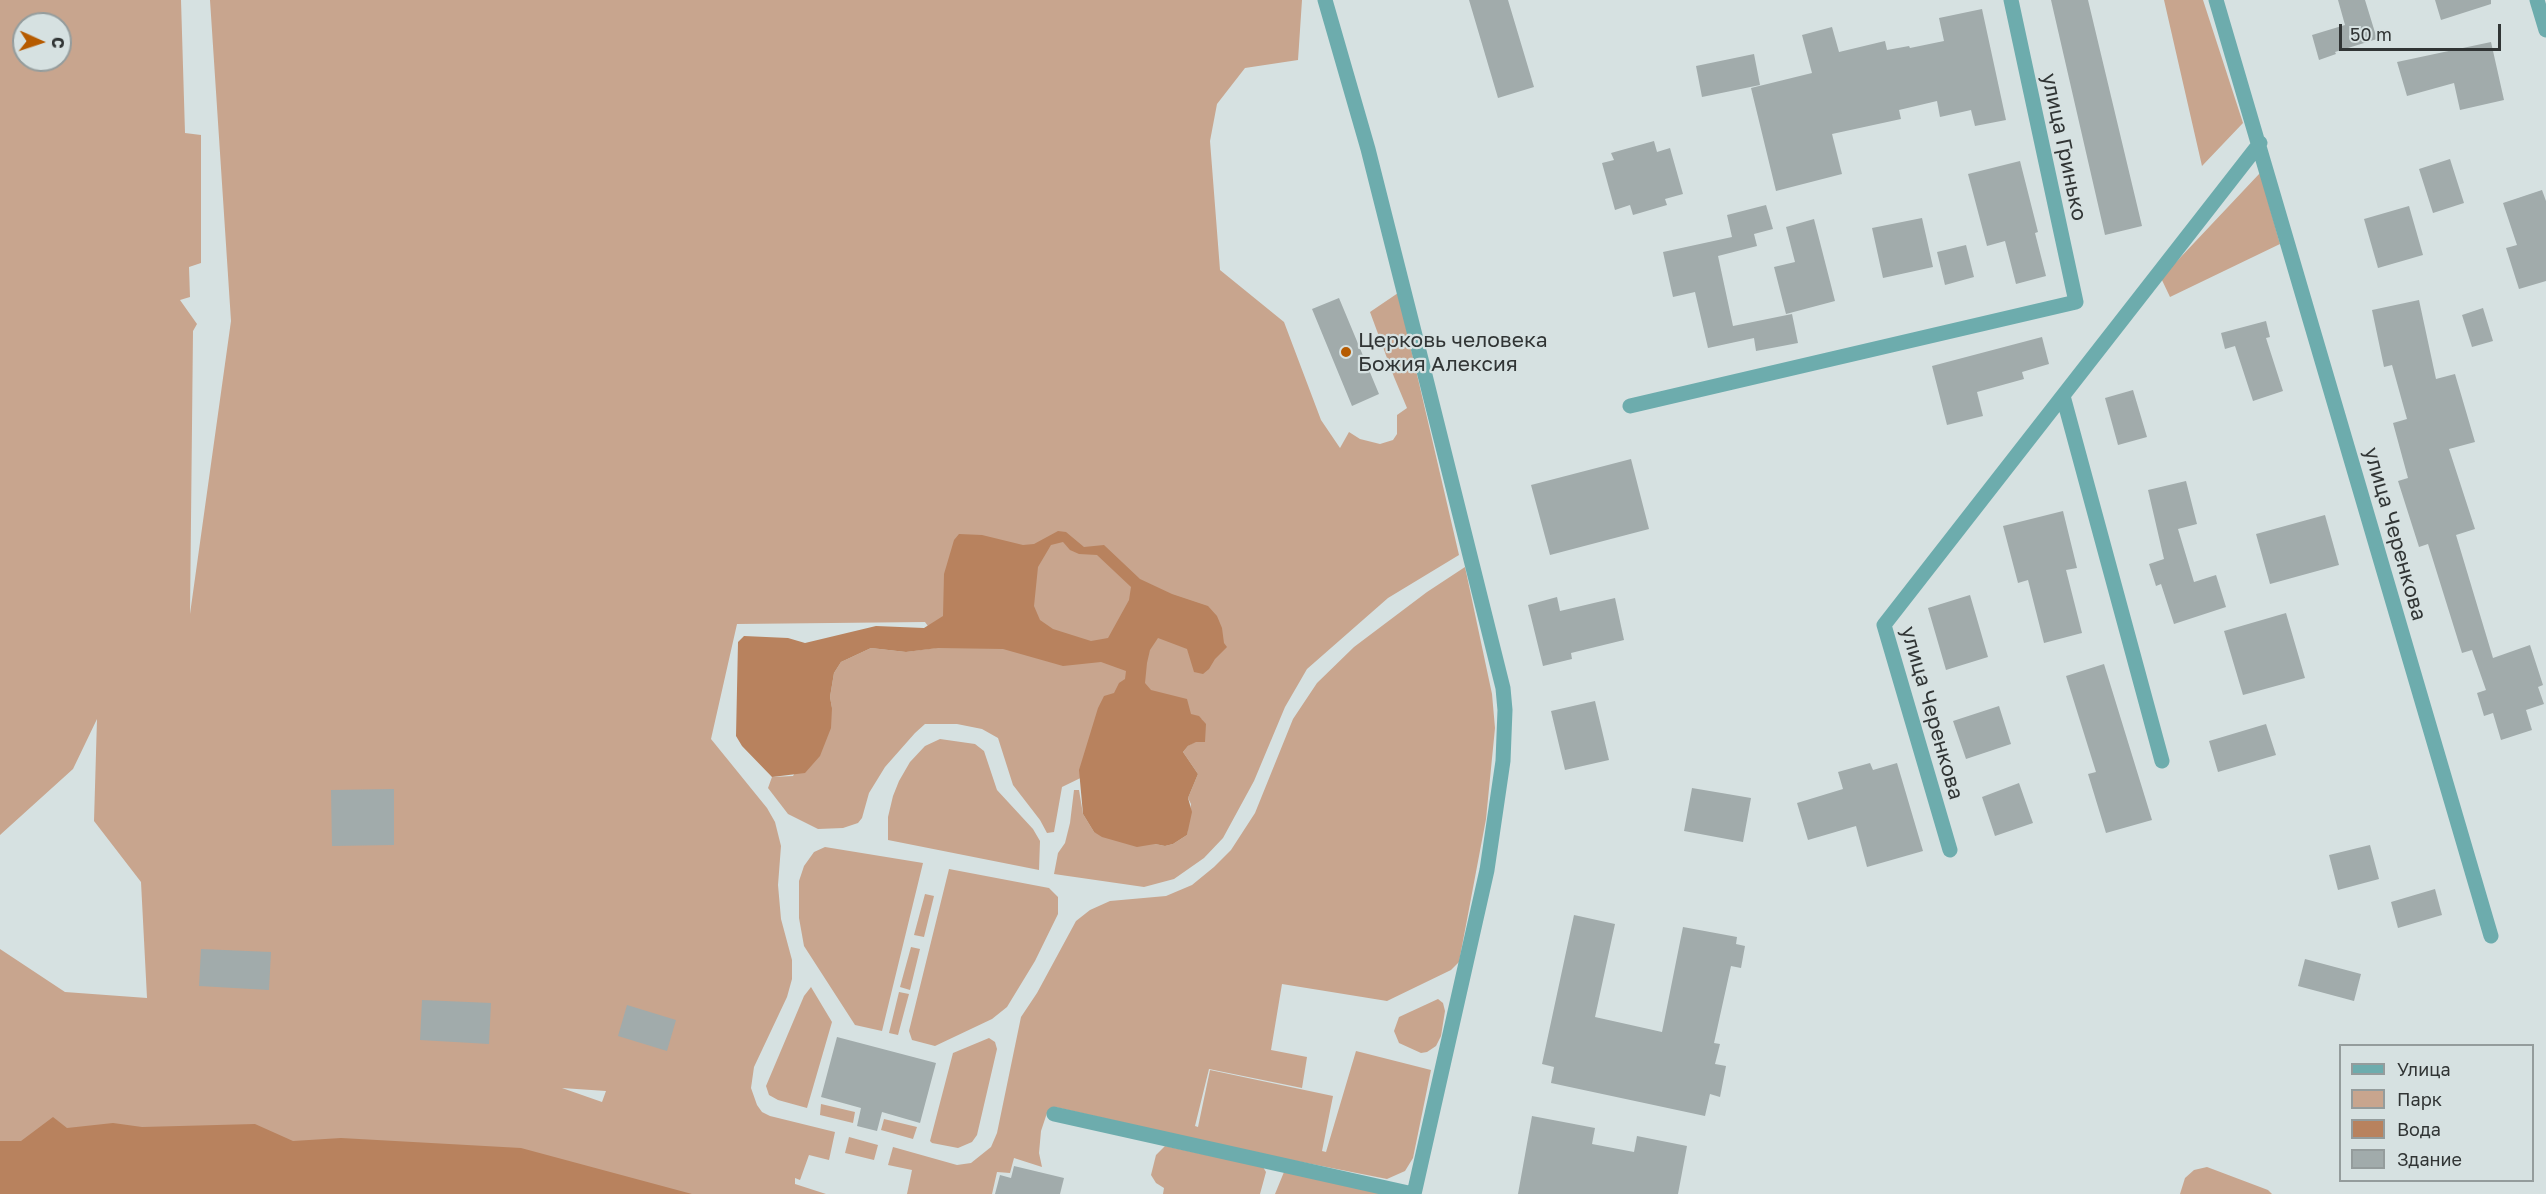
<!DOCTYPE html>
<html>
<head>
<meta charset="utf-8">
<style>
  body { margin:0 }
  #map { position:relative; width:2546px; height:1194px; overflow:hidden; background:#d6e1e1; font-family:"Golos Text",sans-serif }
  canvas { display:block }
  .legend { position:absolute; left:2339px; top:1044px; width:195px; height:138px; box-sizing:border-box; background:#d6e1e1; border:2px solid #949c9c; margin:0; padding:8px 10px; list-style:none; font-size:18px; color:#313535 }
  .legend li { display:flex; align-items:center; gap:12px; height:30px }
  .legend b { width:30px; border:2px solid #949c9c }
  .north { position:absolute; left:12px; top:12px; width:60px; height:60px; box-sizing:border-box; background:#d6e1e1; border:2px solid #949c9c; border-radius:50%; rotate:93deg; font-size:16px; font-weight:700; line-height:24px; text-align:center; color:#313535 }
  .north::after { content:''; display:block; margin:auto; width:21px; height:27px; background:#b65b00; clip-path:polygon(50% 0,100% 100%,50% 72%,0 100%) }
  .scale { position:absolute; left:2339px; top:24px; width:162px; height:27px; box-sizing:border-box; border:3px solid #313535; border-top:0; padding-left:8px; font-size:18px; line-height:21px; white-space:nowrap; color:#313535; -webkit-text-stroke:4px #d6e1e1; paint-order:stroke }
</style>
</head>
<body>
<div id="map">
<canvas width="2546" height="1194"></canvas>
<ul class="legend">
<li><b style="height:8px;background:#6dacad"></b>Улица</li>
<li><b style="height:16px;background:#c8a58e"></b>Парк</li>
<li><b style="height:16px;background:#b8825e"></b>Вода</li>
<li><b style="height:16px;background:#a1abab"></b>Здание</li>
</ul>
<div class="north">С</div>
<div class="scale">50 m</div>
</div>
<script>
const g = document.querySelector('canvas').getContext('2d');
g.lineJoin = 'round';
function paint(path, color) {
  g.fillStyle = color;
  g.fill(path, 'evenodd');
}
function shape(rows) {
  const path = new Path2D();
  for (const r of rows) {
    path.moveTo(r[0], r[1]);
    for (let i = 2; i < r.length; i += 2) path.lineTo(r[i], r[i + 1]);
  }
  return path;
}
function trace(path, color, width, dash) {
  g.strokeStyle = color;
  g.lineWidth = width;
  g.lineCap = dash ? 'butt' : 'round';
  g.setLineDash(dash || []);
  g.stroke(path);
}
function label(font, color, halo, rows, align = 'center') {
  g.font = font + ' "Golos Text",sans-serif';
  g.lineWidth = 4.5;
  g.setLineDash([]);
  g.textBaseline = 'middle';
  g.strokeStyle = halo;
  g.fillStyle = color;
  for (const [text, x, y, turn = 0] of rows) {
    g.save();
    g.translate(x, y);
    g.rotate((+turn || 0) * Math.PI / 180);
    g.textAlign = isNaN(turn) ? turn : align;
    if (halo) g.strokeText(text, 0, 0);
    g.fillText(text, 0, 0);
    g.restore();
  }
}
const green = shape([
  [0,0,181,0,185,133,201,135,201,263,189,267,190,297,180,300,197,324,193,331,190,614,231,321,210,0,1302,0,1298,60,1245,68,1217,104,1210,141,1220,270,1284,322,1321,420,1340,448,1349,432,1360,439,1380,444,1393,440,1397,434,1397,415,1407,408,1394,377,1370,312,1398,293,1459,555,1388,598,1307,669,1285,707,1254,781,1223,838,1204,858,1174,879,1144,887,1054,874,1058,853,1065,843,1070,823,1074,790,1079,790,1083,814,1094,832,1165,846,1173,844,1187,835,1191,804,1188,798,1198,774,1183,752,1188,746,1196,741,1205,742,1202,719,1062,787,1054,832,1047,833,1040,820,1013,785,998,738,982,729,957,724,925,724,915,733,885,767,869,793,862,818,858,823,843,828,818,829,788,814,768,788,772,777,793,776,832,708,830,697,834,673,841,662,871,648,906,652,943,647,925,622,737,624,711,739,767,808,775,822,781,846,778,885,781,919,792,960,792,979,787,997,754,1067,751,1088,757,1105,762,1112,770,1116,835,1132,829,1160,809,1155,800,1180,795,1178,795,1184,826,1194,0,1194,0,949,65,992,147,998,141,882,94,821,97,719,73,769,0,835],
  [24,24,60,24,60,60,24,60],
  [562,1088,606,1091,602,1102],
  [2164,0,2203,0,2243,123,2202,166],
  [2260,173,2280,244,2170,297,2161,278],
  [1465,567,1492,694,1495,728,1486,819,1459,962,1451,970,1387,1001,1282,984,1271,1050,1307,1057,1302,1088,1209,1069,1195,1126,1198,1127,1210,1070,1333,1096,1322,1151,1326,1152,1356,1051,1431,1070,1413,1158,1405,1171,1387,1179,1256,1153,1055,1107,1047,1113,1041,1131,1039,1153,1042,1167,1014,1158,1010,1173,997,1172,992,1194,907,1194,912,1170,888,1165,893,1147,957,1165,971,1163,991,1147,997,1133,1021,1017,1037,993,1076,921,1090,910,1110,901,1166,896,1192,885,1214,867,1231,850,1255,813,1293,719,1317,683,1354,647,1427,592],
  [940,739,975,744,984,751,997,790,1033,829,1040,841,1039,870,888,840,888,817,893,796,899,781,910,762,925,746],
  [825,847,923,863,882,1031,855,1025,804,946,799,918,799,881,804,866,814,852],
  [949,869,1049,888,1058,897,1058,914,1035,961,1007,1007,992,1019,935,1046,912,1040,909,1031],
  [925,894,934,896,924,937,914,935],
  [911,947,920,949,910,990,900,987],
  [811,987,832,1022,807,1108,778,1100,769,1095,766,1086,804,996],
  [899,992,909,994,898,1035,889,1033],
  [1438,999,1443,1003,1445,1011,1441,1036,1436,1046,1427,1052,1421,1053,1399,1043,1394,1031,1399,1017],
  [989,1038,995,1042,997,1049,977,1135,972,1142,958,1148,932,1143,930,1141,953,1053],
  [821,1104,855,1112,853,1123,820,1115],
  [884,1119,917,1127,913,1139,881,1130],
  [849,1137,878,1145,874,1160,845,1153],
  [1165,1146,1263,1167,1266,1172,1260,1194,1163,1194,1164,1188,1156,1183,1151,1175,1156,1155],
  [2207,1167,2268,1190,2272,1194,2180,1194,2185,1178,2194,1170],
  [1284,1172,1389,1194,1275,1194]
]);
const water = shape([
  [1058,531,1066,532,1084,547,1104,545,1140,579,1172,594,1208,606,1217,616,1222,628,1224,643,1227,647,1215,659,1209,669,1203,674,1194,672,1187,649,1158,638,1150,650,1147,663,1145,683,1151,690,1187,699,1191,714,1199,716,1206,724,1205,742,1196,742,1188,746,1183,752,1198,774,1188,798,1192,812,1187,835,1173,844,1165,846,1155,844,1137,847,1102,837,1094,832,1083,814,1079,770,1098,708,1104,696,1114,693,1119,683,1125,679,1126,671,1101,662,1063,666,1003,649,938,648,906,652,871,648,841,662,834,673,830,697,832,708,831,728,820,756,805,773,772,777,742,746,736,736,738,642,744,636,788,638,805,643,876,626,924,628,943,616,944,574,954,540,959,534,982,535,1023,545,1034,544],
  [1063,542,1070,550,1079,554,1097,555,1131,587,1129,600,1108,638,1091,641,1053,629,1040,620,1034,606,1038,567,1051,545],
  [53,1117,67,1128,113,1123,142,1127,255,1124,293,1141,341,1138,521,1148,692,1194,0,1194,0,1141,21,1141]
]);
const building = shape([
  [1469,0,1508,0,1534,87,1498,98],
  [2051,0,2088,0,2142,226,2105,235],
  [2338,0,2365,0,2377,39,2335,52,2336,54,2319,60,2312,35,2345,25],
  [2435,0,2491,0,2491,4,2441,20],
  [1982,9,2006,120,1975,126,1971,110,1940,117,1937,101,1899,110,1901,119,1832,134,1842,174,1776,191,1751,88,1812,73,1802,35,1832,27,1839,52,1885,41,1887,50,1909,46,1910,48,1944,41,1939,18],
  [2491,42,2504,100,2460,110,2454,83,2407,96,2397,62],
  [1754,54,1760,85,1702,97,1696,66],
  [1654,141,1657,152,1670,148,1683,194,1665,199,1667,205,1633,215,1630,205,1615,210,1602,163,1614,160,1611,153],
  [2450,159,2464,203,2433,213,2419,169],
  [2020,161,2038,232,2035,233,2046,276,2016,284,2005,241,1987,246,1968,174],
  [2542,190,2546,201,2546,281,2519,289,2506,248,2517,245,2503,203],
  [1766,205,1773,229,1754,234,1757,246,1718,256,1733,326,1792,314,1798,343,1756,351,1754,338,1708,348,1695,292,1673,297,1663,252,1732,237,1727,215],
  [2409,206,2423,255,2378,268,2364,219],
  [1922,218,1933,267,1883,278,1872,228],
  [1814,219,1835,301,1786,314,1774,267,1795,262,1786,227],
  [1966,245,1974,277,1945,285,1937,252],
  [1339,298,1379,394,1352,406,1312,309],
  [2419,300,2436,379,2455,374,2475,442,2449,449,2475,529,2456,535,2493,658,2530,645,2543,685,2538,687,2544,704,2526,710,2532,730,2501,740,2493,713,2484,716,2477,693,2486,690,2472,650,2462,653,2428,544,2419,547,2398,481,2408,478,2393,423,2407,419,2392,365,2384,367,2372,310],
  [2483,308,2493,341,2472,347,2462,315],
  [2266,321,2270,337,2266,338,2283,391,2253,401,2235,346,2225,349,2221,333],
  [2042,337,2049,364,2022,372,2024,379,1977,392,1983,416,1947,425,1932,366],
  [2133,390,2147,437,2118,445,2105,398],
  [1631,459,1649,529,1550,555,1531,485],
  [2186,481,2197,524,2178,529,2194,582,2216,575,2226,607,2174,624,2161,584,2156,586,2149,564,2164,559,2148,490],
  [2063,511,2077,568,2066,570,2082,633,2044,643,2028,580,2018,583,2003,526],
  [2325,515,2339,565,2270,584,2256,534],
  [1970,595,1988,657,1946,670,1928,608],
  [1557,597,1560,611,1615,598,1624,640,1571,653,1572,659,1543,666,1528,605],
  [2286,613,2305,678,2243,695,2224,631],
  [2104,664,2152,820,2106,833,2088,774,2096,772,2066,676],
  [1595,701,1609,760,1565,770,1551,711],
  [1999,706,2011,744,1966,759,1953,721],
  [2266,724,2276,755,2218,772,2209,741],
  [1870,763,1873,770,1897,763,1923,851,1867,867,1856,826,1808,840,1797,803,1843,789,1838,772],
  [2019,783,2033,823,1995,836,1982,797],
  [1692,788,1751,798,1743,842,1684,831],
  [394,789,394,845,332,846,331,790],
  [2370,845,2379,879,2338,890,2329,855],
  [2435,889,2442,915,2398,928,2391,902],
  [1574,915,1615,924,1595,1017,1662,1032,1683,927,1737,937,1736,944,1745,946,1741,968,1731,966,1714,1043,1720,1044,1715,1064,1726,1066,1720,1097,1710,1094,1705,1116,1551,1083,1554,1067,1542,1064],
  [201,949,271,952,269,990,199,986],
  [2305,959,2361,974,2354,1001,2298,986],
  [422,1000,491,1003,489,1044,420,1040],
  [627,1005,676,1020,667,1051,618,1036],
  [837,1037,936,1063,920,1123,882,1112,877,1131,857,1126,861,1108,821,1097],
  [1532,1116,1595,1128,1592,1144,1634,1152,1637,1136,1687,1146,1678,1194,1518,1194],
  [1014,1166,1064,1178,1060,1194,995,1194,1000,1175,1011,1178]
]);
const minor = shape([
  [1325,0,1368,149,1419,351,1503,688,1505,710,1503,761,1487,870,1414,1194],
  [2216,0,2491,936],
  [2537,0,2546,30],
  [2063,396,2162,761],
  [1630,406,2076,302,2011,0],
  [1950,850,1884,625,2260,143],
  [1054,1114,1413,1194]
]);
const markers = [
  [1346,352,6,"#b65b00"]
];
const streetNames = [
  ["улица Гринько",2064,147,78],
  ["улица Черенкова",2395,534,74],
  ["улица Черенкова",1932,713,74]
];
const poiNames = [
  ["Церковь человека",1358,340],
  ["Божия Алексия",1358,364]
];
paint(green, '#c8a58e');
paint(water, '#b8825e');
paint(building, '#a1abab');
trace(minor, '#6dacad', 15);
for (const [x, y, r, color] of markers) {
  const dot = new Path2D();
  dot.arc(x, y, r, 0, 2 * Math.PI);
  g.fillStyle = color;
  g.fill(dot);
  trace(dot, '#d6e1e1', 2);
}
label('21px', '#313535', '#d6e1e1', streetNames);
label('21px', '#313535', '#d6e1e1', poiNames, 'left');
</script>
</body>
</html>
